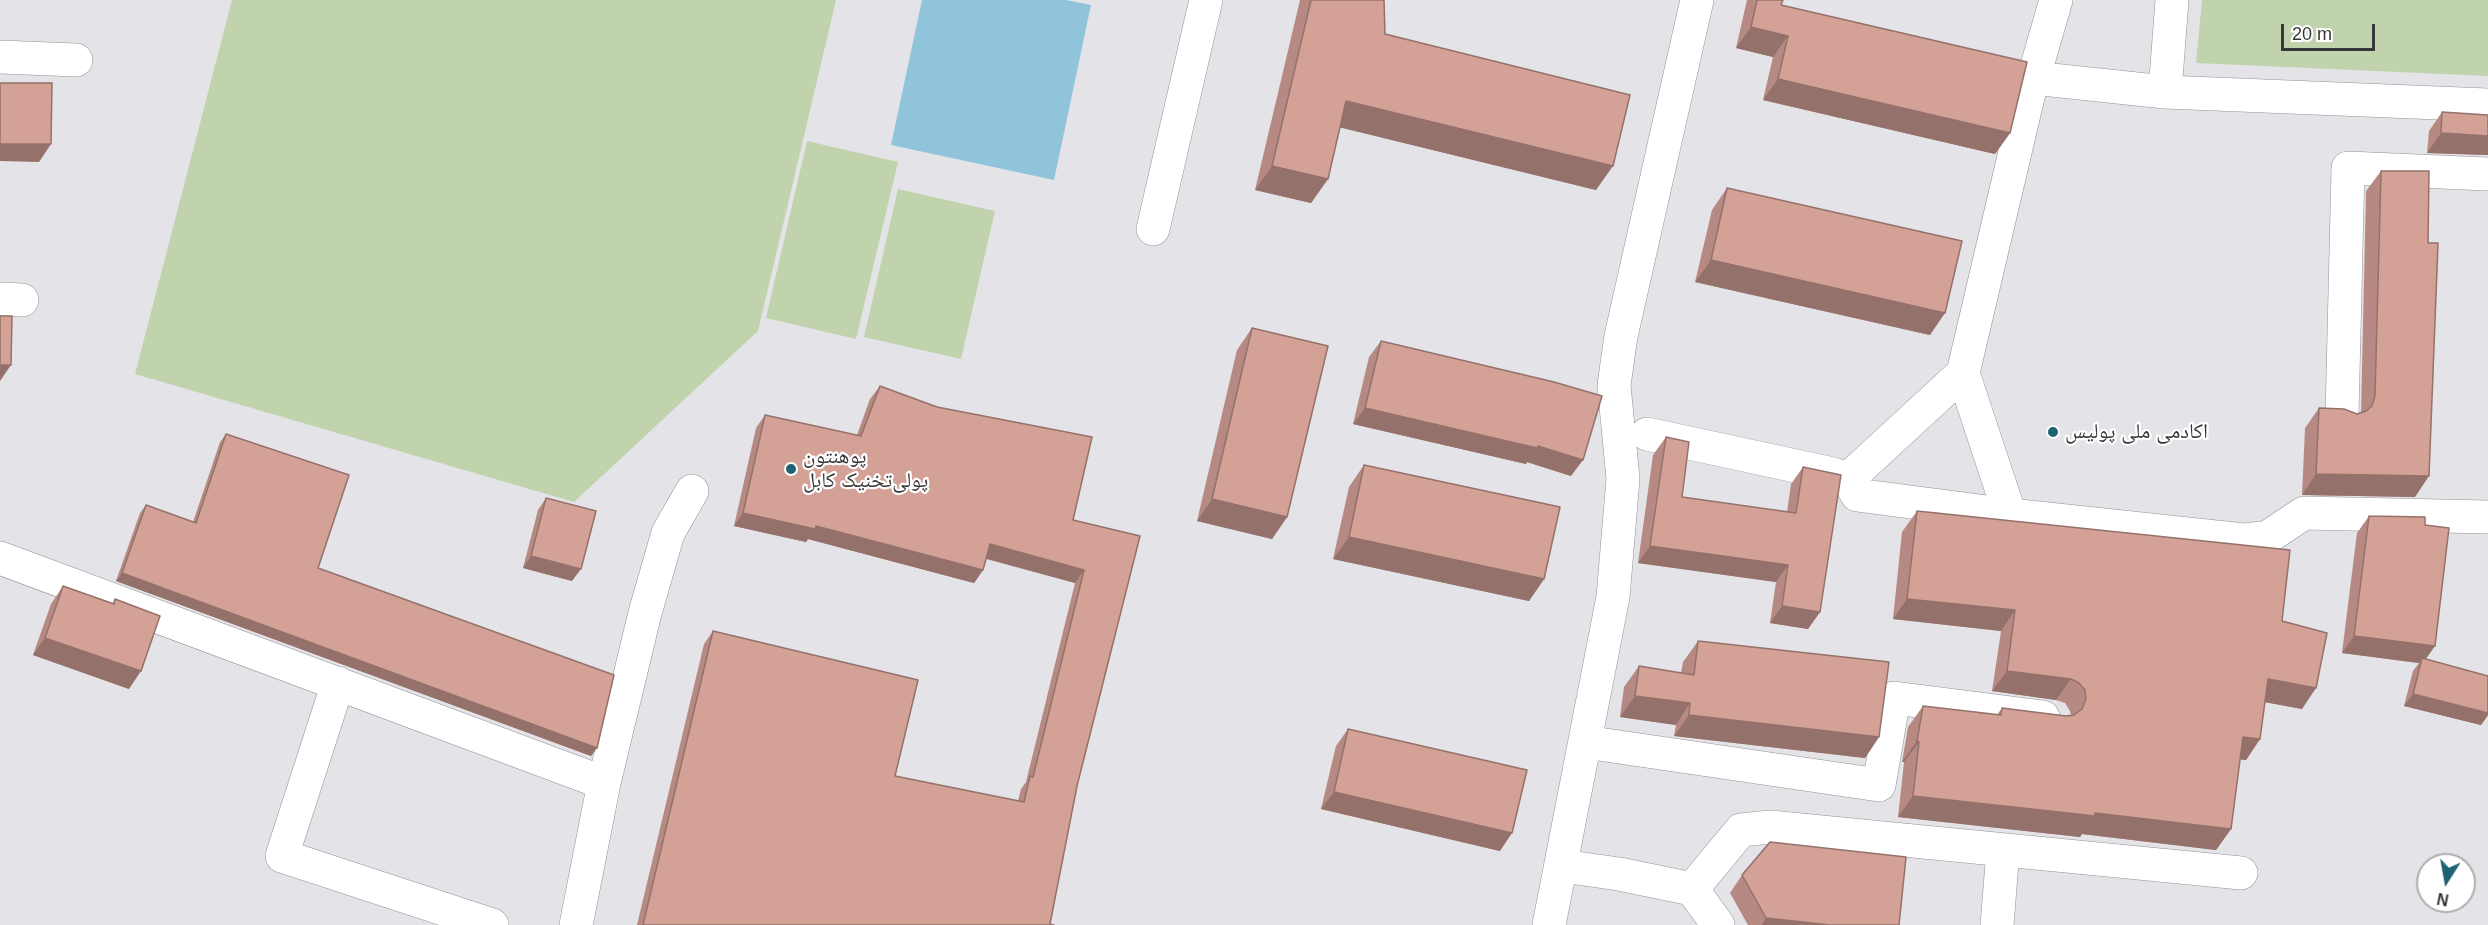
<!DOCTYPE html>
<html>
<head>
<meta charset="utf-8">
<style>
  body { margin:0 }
  #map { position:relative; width:2488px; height:925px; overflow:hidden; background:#e3e3e8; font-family:Helvetica,sans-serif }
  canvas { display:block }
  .north { position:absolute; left:2416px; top:853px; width:60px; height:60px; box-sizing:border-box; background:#fff; border:2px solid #afafb0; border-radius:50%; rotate:191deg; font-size:16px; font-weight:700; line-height:24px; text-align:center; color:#373739 }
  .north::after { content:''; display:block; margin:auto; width:21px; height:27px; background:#1e6274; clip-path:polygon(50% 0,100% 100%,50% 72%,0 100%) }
  .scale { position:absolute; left:2281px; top:24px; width:94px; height:27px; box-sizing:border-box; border:3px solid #373739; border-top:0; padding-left:8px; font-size:18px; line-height:21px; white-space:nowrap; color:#373739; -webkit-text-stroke:4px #fff; paint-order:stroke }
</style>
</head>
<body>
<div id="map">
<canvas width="2488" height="925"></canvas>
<div class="north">N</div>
<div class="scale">20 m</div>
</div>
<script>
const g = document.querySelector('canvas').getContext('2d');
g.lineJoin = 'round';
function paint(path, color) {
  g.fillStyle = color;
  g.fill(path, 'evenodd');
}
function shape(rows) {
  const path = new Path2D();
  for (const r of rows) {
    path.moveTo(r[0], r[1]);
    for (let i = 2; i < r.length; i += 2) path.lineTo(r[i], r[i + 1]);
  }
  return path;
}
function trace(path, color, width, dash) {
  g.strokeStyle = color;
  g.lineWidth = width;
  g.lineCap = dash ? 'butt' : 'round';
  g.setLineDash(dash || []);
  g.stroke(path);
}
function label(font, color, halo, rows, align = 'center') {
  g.font = font + ' Helvetica,"Noto Naskh Arabic",sans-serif';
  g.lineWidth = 4.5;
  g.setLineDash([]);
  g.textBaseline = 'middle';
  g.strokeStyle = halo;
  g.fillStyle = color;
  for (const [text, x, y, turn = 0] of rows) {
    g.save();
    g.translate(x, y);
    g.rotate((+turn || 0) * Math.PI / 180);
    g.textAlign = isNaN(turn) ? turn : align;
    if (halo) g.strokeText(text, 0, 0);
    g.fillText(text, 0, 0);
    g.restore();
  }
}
const green = shape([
  [232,0,836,0,758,331,574,502,135,374],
  [2202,0,2488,0,2488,76,2196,63],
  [807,141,898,162,856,339,766,318],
  [898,189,995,211,961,359,864,337]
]);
const water = shape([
  [922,0,1066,0,1091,5,1054,180,891,145]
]);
const minor = shape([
  [2172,0,2165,92,2488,105],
  [0,57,76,60],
  [2033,78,2165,92],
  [1153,229,1206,0],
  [0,299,22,300],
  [1963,373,2028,97,2056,0],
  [2342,416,2348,168,2488,174],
  [1647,434,1833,474,1848,479,1857,495,2010,515,2244,540,2268,537,2304,513,2488,517],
  [1848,479,1963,373,2010,515],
  [0,558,604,783,576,925],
  [338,683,282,856,492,925],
  [1585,742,1879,785,1894,698,2043,717],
  [604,783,645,613,668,533,692,491],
  [1562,866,1619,874,1692,889,1741,830,1770,827,2241,873],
  [1692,889,1718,925],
  [1549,925,1613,597,1623,479,1614,385,1621,336,1697,0],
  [1997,925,2003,850]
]);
const wall = shape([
  [1300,0,1384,0,1385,34,1596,190,1340,127,1328,179,1311,203,1255,190],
  [1747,0,1783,0,1781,5,2010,133,1995,154,1763,100,1773,57,1736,48],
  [2442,112,2488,115,2488,155,2427,153,2429,131],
  [2381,171,2415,497,2302,495,2305,428,2319,408,2357,414,2361,413,2366,191],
  [1727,188,1930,335,1695,282,1712,210],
  [1252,328,1287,517,1272,539,1197,521,1237,350],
  [1381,341,1571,476,1527,462,1526,464,1353,424,1369,357],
  [880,386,1073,520,1140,536,1077,786,1050,924,1054,925,637,925,704,644,713,631,895,776,1018,801,1021,789,1026,782,1075,583,986,559,983,570,974,583,808,539,806,542,734,526,756,428,765,415,857,435,870,399],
  [226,434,318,568,597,748,591,756,116,581,140,513,146,505,193,522,220,442],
  [1666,437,1682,497,1787,512,1791,484,1803,467,1820,612,1808,629,1770,623,1776,582,1638,563,1653,455],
  [1364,465,1544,579,1529,601,1333,559,1349,487],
  [546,498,572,581,523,568,538,510],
  [1917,511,2282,621,2302,709,2265,702,2260,739,2246,760,2240,759,2231,829,2216,850,2082,834,2080,837,1898,817,1904,762,1902,762,1908,727,1923,706,1997,715,2002,708,2066,716,2071,715,2070,711,2065,703,2056,700,1992,691,2001,631,1893,619,1902,532],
  [2369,516,2425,659,2488,676,2488,715,2481,725,2404,706,2413,671,2419,663,2342,653,2357,533],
  [63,586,112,604,115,599,129,689,33,655,51,604],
  [1698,641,1879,737,1865,758,1674,736,1676,725,1620,717,1624,687,1639,666,1681,673,1683,662],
  [1348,729,1500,851,1321,809,1336,746],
  [1742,875,1899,925,1748,925,1730,893]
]);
const shadedWall = shape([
  [1751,27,1788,36,1773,57,1736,48],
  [1778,79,2010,133,1995,154,1763,100],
  [1346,101,1613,166,1596,190,1330,125],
  [2441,133,2488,136,2488,155,2427,153],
  [0,144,51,144,39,162,0,161],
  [1272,166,1328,179,1311,203,1255,190],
  [1711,260,1945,313,1930,335,1695,282],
  [0,365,11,365,0,381],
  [1365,408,1538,446,1583,460,1571,476,1527,462,1526,464,1353,424],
  [2316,474,2429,476,2415,497,2302,495],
  [1212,499,1287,517,1272,539,1197,521],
  [743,513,816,526,983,570,974,583,808,539,806,542,734,526],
  [1349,537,1544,579,1529,601,1333,559],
  [990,544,1084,570,1075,583,981,557],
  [1650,546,1788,565,1776,582,1638,563],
  [531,556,581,569,572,581,523,568],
  [122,573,597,748,591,756,116,581],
  [1907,599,2015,610,2001,631,1893,619],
  [1782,606,1820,612,1808,629,1770,623],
  [2354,636,2435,646,2423,663,2422,658,2419,663,2342,653],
  [45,638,141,671,129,689,33,655],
  [2007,671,2071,679,2056,700,1992,691],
  [2268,679,2316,688,2302,709,2253,700],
  [2413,694,2488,713,2488,715,2481,725,2404,706],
  [1635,696,1690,703,1676,725,1620,717],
  [1689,715,1879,737,1865,758,1674,736],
  [2243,737,2260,739,2246,760,2228,758],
  [1917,741,1919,742,1904,762,1902,762],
  [1334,792,1512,833,1500,851,1321,809],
  [1913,796,2095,813,2231,829,2216,850,2082,834,2080,837,1898,817],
  [1766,918,1830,925,1762,925]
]);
const building = shape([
  [1311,0,1384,0,1385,34,1630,95,1613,166,1346,101,1328,179,1272,166,1311,0],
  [1757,0,1783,0,1781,5,2027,62,2010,133,1778,79,1788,36,1751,27,1757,0],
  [0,83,52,83,51,144,0,144,0,83],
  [2442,112,2488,115,2488,136,2441,133,2442,112],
  [2381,171,2429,171,2428,243,2438,243,2429,476,2316,474,2319,408,2344,409,2357,414,2366,411,2372,406,2375,396,2381,171],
  [1727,188,1962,241,1945,313,1711,260,1727,188],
  [0,316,12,316,11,365,0,365,0,316],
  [1252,328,1328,346,1287,517,1212,499,1252,328],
  [1381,341,1554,382,1602,396,1583,460,1538,446,1537,448,1365,408,1381,341],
  [880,386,937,407,1092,437,1073,520,1140,536,1077,786,1050,924,1054,925,643,925,713,631,918,680,895,776,1024,802,1030,776,1033,777,1084,570,990,544,983,570,816,526,815,529,743,513,765,415,861,436,880,386],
  [226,434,349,475,318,568,614,675,597,748,122,573,146,505,196,523,226,434],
  [1666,437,1689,442,1682,497,1796,513,1803,467,1841,475,1820,612,1782,606,1788,565,1650,546,1666,437],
  [1364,465,1560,507,1544,579,1349,537,1364,465],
  [546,498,596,511,581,569,531,556,546,498],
  [1917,511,2290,550,2282,621,2327,633,2316,688,2268,679,2260,739,2243,737,2231,829,2095,813,2095,816,1913,796,1919,742,1917,741,1923,706,2001,715,2002,708,2066,716,2074,715,2082,709,2086,699,2085,690,2079,683,2071,679,2007,671,2015,610,1907,599,1917,511],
  [2369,516,2425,517,2425,525,2449,528,2435,646,2354,636,2369,516],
  [63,586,114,604,115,599,160,616,141,671,45,638,63,586],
  [1698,641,1889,662,1879,737,1689,715,1690,703,1635,696,1639,666,1694,675,1698,641],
  [2422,658,2488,676,2488,713,2413,694,2422,658],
  [1348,729,1527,770,1512,833,1334,792,1348,729],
  [1770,842,1906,857,1899,925,1830,925,1766,918,1742,875,1770,842]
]);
const markers = [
  [2053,432,6,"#1e6274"],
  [791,469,6,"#1e6274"]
];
const poiNames = [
  ["اکادمی ملی پولیس",2065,432],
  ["پوهنتون",803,457],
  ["پولی‌تخنیک کابل",803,481]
];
paint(green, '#c1d3ad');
paint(water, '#90c4da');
trace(minor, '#929297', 34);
trace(minor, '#fff', 33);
paint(wall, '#b68a82');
paint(shadedWall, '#94716a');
paint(building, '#d4a197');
trace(building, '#94716a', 1.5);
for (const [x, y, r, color] of markers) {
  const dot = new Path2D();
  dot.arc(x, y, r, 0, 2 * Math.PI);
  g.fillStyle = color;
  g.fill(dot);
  trace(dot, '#fff', 2);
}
label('21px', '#373739', '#fff', poiNames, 'left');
</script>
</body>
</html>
